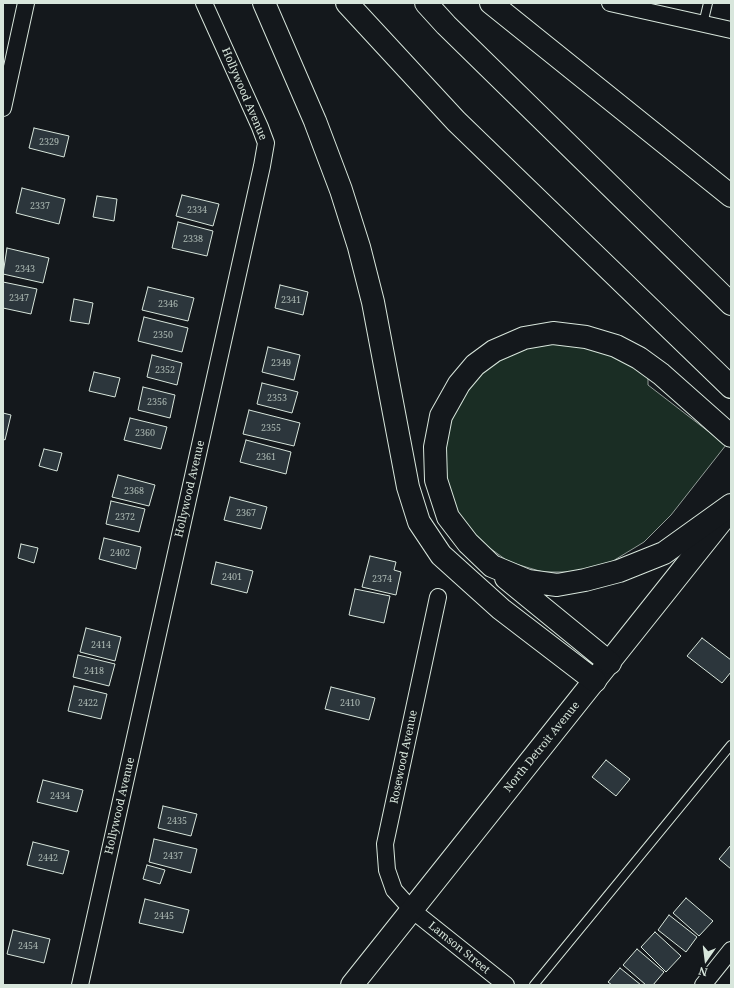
<!DOCTYPE html>
<html>
<head>
<meta charset="utf-8">
<style>
  body { margin:0 }
  #map { position:relative; width:734px; height:988px; overflow:hidden; background:#14181c; font-family:"Noto Serif",serif }
  canvas { display:block }
  .frame { position:absolute; inset:0; border:4px solid #d8e6dc; pointer-events:none }
  .north { position:absolute; left:686px; top:940px; width:40px; height:40px; -webkit-text-stroke:3px #14181c; paint-order:stroke; rotate:194deg; font-size:11px; font-weight:700; line-height:16px; text-align:center; color:#d8e6dc }
  .north::after { content:''; display:block; margin:auto; width:14px; height:18px; background:#d8e6dc; clip-path:polygon(50% 0,100% 100%,50% 72%,0 100%) }
</style>
</head>
<body>
<div id="map">
<canvas width="734" height="988"></canvas>
<div class="frame"></div>
<div class="north">N</div>
</div>
<script>
const g = document.querySelector('canvas').getContext('2d');
g.lineJoin = 'round';
function paint(path, color) {
  g.fillStyle = color;
  g.fill(path, 'evenodd');
}
function shape(rows) {
  const path = new Path2D();
  for (const r of rows) {
    path.moveTo(r[0], r[1]);
    for (let i = 2; i < r.length; i += 2) path.lineTo(r[i], r[i + 1]);
  }
  return path;
}
function trace(path, color, width, dash) {
  g.strokeStyle = color;
  g.lineWidth = width;
  g.lineCap = dash ? 'butt' : 'round';
  g.setLineDash(dash || []);
  g.stroke(path);
}
function label(font, color, halo, rows, align = 'center') {
  g.font = font + ' "Noto Serif",serif';
  g.lineWidth = 3;
  g.setLineDash([]);
  g.textBaseline = 'middle';
  g.strokeStyle = halo;
  g.fillStyle = color;
  for (const [text, x, y, turn = 0] of rows) {
    g.save();
    g.translate(x, y);
    g.rotate((+turn || 0) * Math.PI / 180);
    g.textAlign = isNaN(turn) ? turn : align;
    if (halo) g.strokeText(text, 0, 0);
    g.fillText(text, 0, 0);
    g.restore();
  }
}
const green = shape([
  [550,343,586,344,621,357,648,377,648,385,726,445,671,515,644,542,608,564,572,572,543,572,509,562,480,541,456,512,445,483,443,454,449,424,467,386,491,362,525,347,550,343]
]);
const building = shape([
  [34,128,69,136,64,157,29,148,34,128],
  [22,188,65,199,59,224,16,213,22,188],
  [182,195,219,204,213,226,176,216,182,195],
  [97,196,117,199,114,221,93,217,97,196],
  [178,222,213,231,207,256,172,248,178,222],
  [7,248,49,258,43,283,3,274,7,248],
  [3,282,37,289,31,314,3,308,3,282],
  [280,285,308,292,303,315,275,308,280,285],
  [148,287,194,298,188,321,142,310,148,287],
  [74,299,93,303,89,324,70,321,74,299],
  [144,317,188,328,182,352,138,341,144,317],
  [268,347,300,355,294,380,262,372,268,347],
  [152,355,182,363,177,385,147,377,152,355],
  [94,372,120,378,115,397,89,391,94,372],
  [262,383,298,392,292,413,257,404,262,383],
  [143,387,175,395,170,418,138,410,143,387],
  [249,410,300,423,294,446,243,434,249,410],
  [3,413,11,415,5,440,3,439,3,413],
  [130,418,167,427,161,449,124,440,130,418],
  [246,440,291,452,286,474,240,462,246,440],
  [44,449,62,453,57,471,39,466,44,449],
  [118,475,155,485,149,506,112,497,118,475],
  [230,497,267,507,261,529,224,520,230,497],
  [111,501,145,509,139,532,106,524,111,501],
  [104,538,141,547,136,569,99,559,104,538],
  [21,544,38,548,34,563,18,558,21,544],
  [370,556,396,562,394,570,401,572,396,595,362,587,370,556],
  [216,562,253,571,247,593,211,584,216,562],
  [355,589,390,596,384,623,349,615,355,589],
  [86,628,121,637,115,661,80,652,86,628],
  [702,638,731,660,731,672,722,683,687,656,702,638],
  [78,655,115,664,109,686,73,677,78,655],
  [74,686,107,694,101,719,68,711,74,686],
  [331,687,375,698,369,720,325,709,331,687],
  [606,760,630,779,616,796,592,777,606,760],
  [43,780,83,790,77,812,37,802,43,780],
  [163,806,197,814,191,836,158,828,163,806],
  [154,839,197,849,191,873,149,862,154,839],
  [33,842,69,851,63,874,27,865,33,842],
  [731,845,731,869,719,859,731,845],
  [147,865,165,870,160,884,143,879,147,865],
  [686,898,713,921,699,936,673,913,686,898],
  [145,899,189,910,183,933,139,923,145,899],
  [669,915,697,937,686,952,658,930,669,915],
  [13,930,50,939,44,963,7,954,13,930],
  [655,932,681,956,666,972,641,947,655,932],
  [637,949,664,972,653,985,646,985,623,965,637,949],
  [620,968,641,985,612,985,608,982,620,968]
]);
const service = shape([
  [703,24,708,3],
  [534,985,731,745]
]);
const minor = shape([
  [610,3,731,30],
  [3,108,26,3],
  [438,597,385,844,387,870,394,890,412,910,506,985],
  [80,985,262,166,266,143,260,127,204,3],
  [703,985,731,950]
]);
const primary = shape([
  [352,985,731,509]
]);
const motorway = shape([
  [264,3,315,121,341,190,359,247,373,302,408,487,419,522,441,555,501,609,595,681],
  [347,3,456,121,731,387],
  [426,3,446,25,731,304],
  [491,3,731,196],
  [731,436,661,374,639,358,616,346,586,337,553,333,524,338,494,351,475,365,459,384,441,416,435,447,436,480,448,517,468,543,492,566,528,581,557,585,585,580,619,571,664,553,731,505],
  [506,578,610,663]
]);
const numberNames = [
  ["2329",49,142],
  ["2337",40,206],
  ["2334",197,210],
  ["2338",193,239],
  ["2343",25,269],
  ["2347",19,298],
  ["2341",291,300],
  ["2346",168,304],
  ["2350",163,335],
  ["2349",281,363],
  ["2352",165,370],
  ["2353",277,398],
  ["2356",157,402],
  ["2355",271,428],
  ["2360",145,433],
  ["2361",266,457],
  ["2368",134,491],
  ["2367",246,513],
  ["2372",125,517],
  ["2402",120,553],
  ["2401",232,577],
  ["2374",382,579],
  ["2414",101,645],
  ["2418",94,671],
  ["2422",88,703],
  ["2410",350,703],
  ["2434",60,796],
  ["2435",177,821],
  ["2437",173,856],
  ["2442",48,858],
  ["2445",164,916],
  ["2454",28,946]
];
const streetNames = [
  ["Hollywood Avenue",244,94,67],
  ["Hollywood Avenue",190,489,-77],
  ["North Detroit Avenue",542,747,-51],
  ["Rosewood Avenue",404,757,-78],
  ["Hollywood Avenue",120,806,-77],
  ["Lamson Street",459,948,39]
];
paint(green, '#1a2d24');
trace(green, '#939e99', 1);
paint(building, '#2c363c');
trace(building, '#d8e6dc', 1);
trace(service, '#d8e6dc', 10);
trace(minor, '#d8e6dc', 18);
trace(primary, '#d8e6dc', 24);
trace(motorway, '#d8e6dc', 24);
trace(service, '#14181c', 8);
trace(minor, '#14181c', 16);
trace(primary, '#14181c', 22);
trace(motorway, '#14181c', 22);
label('9px', '#adbab4', null, numberNames);
label('11px', '#d8e6dc', '#14181c', streetNames);
</script>
</body>
</html>
